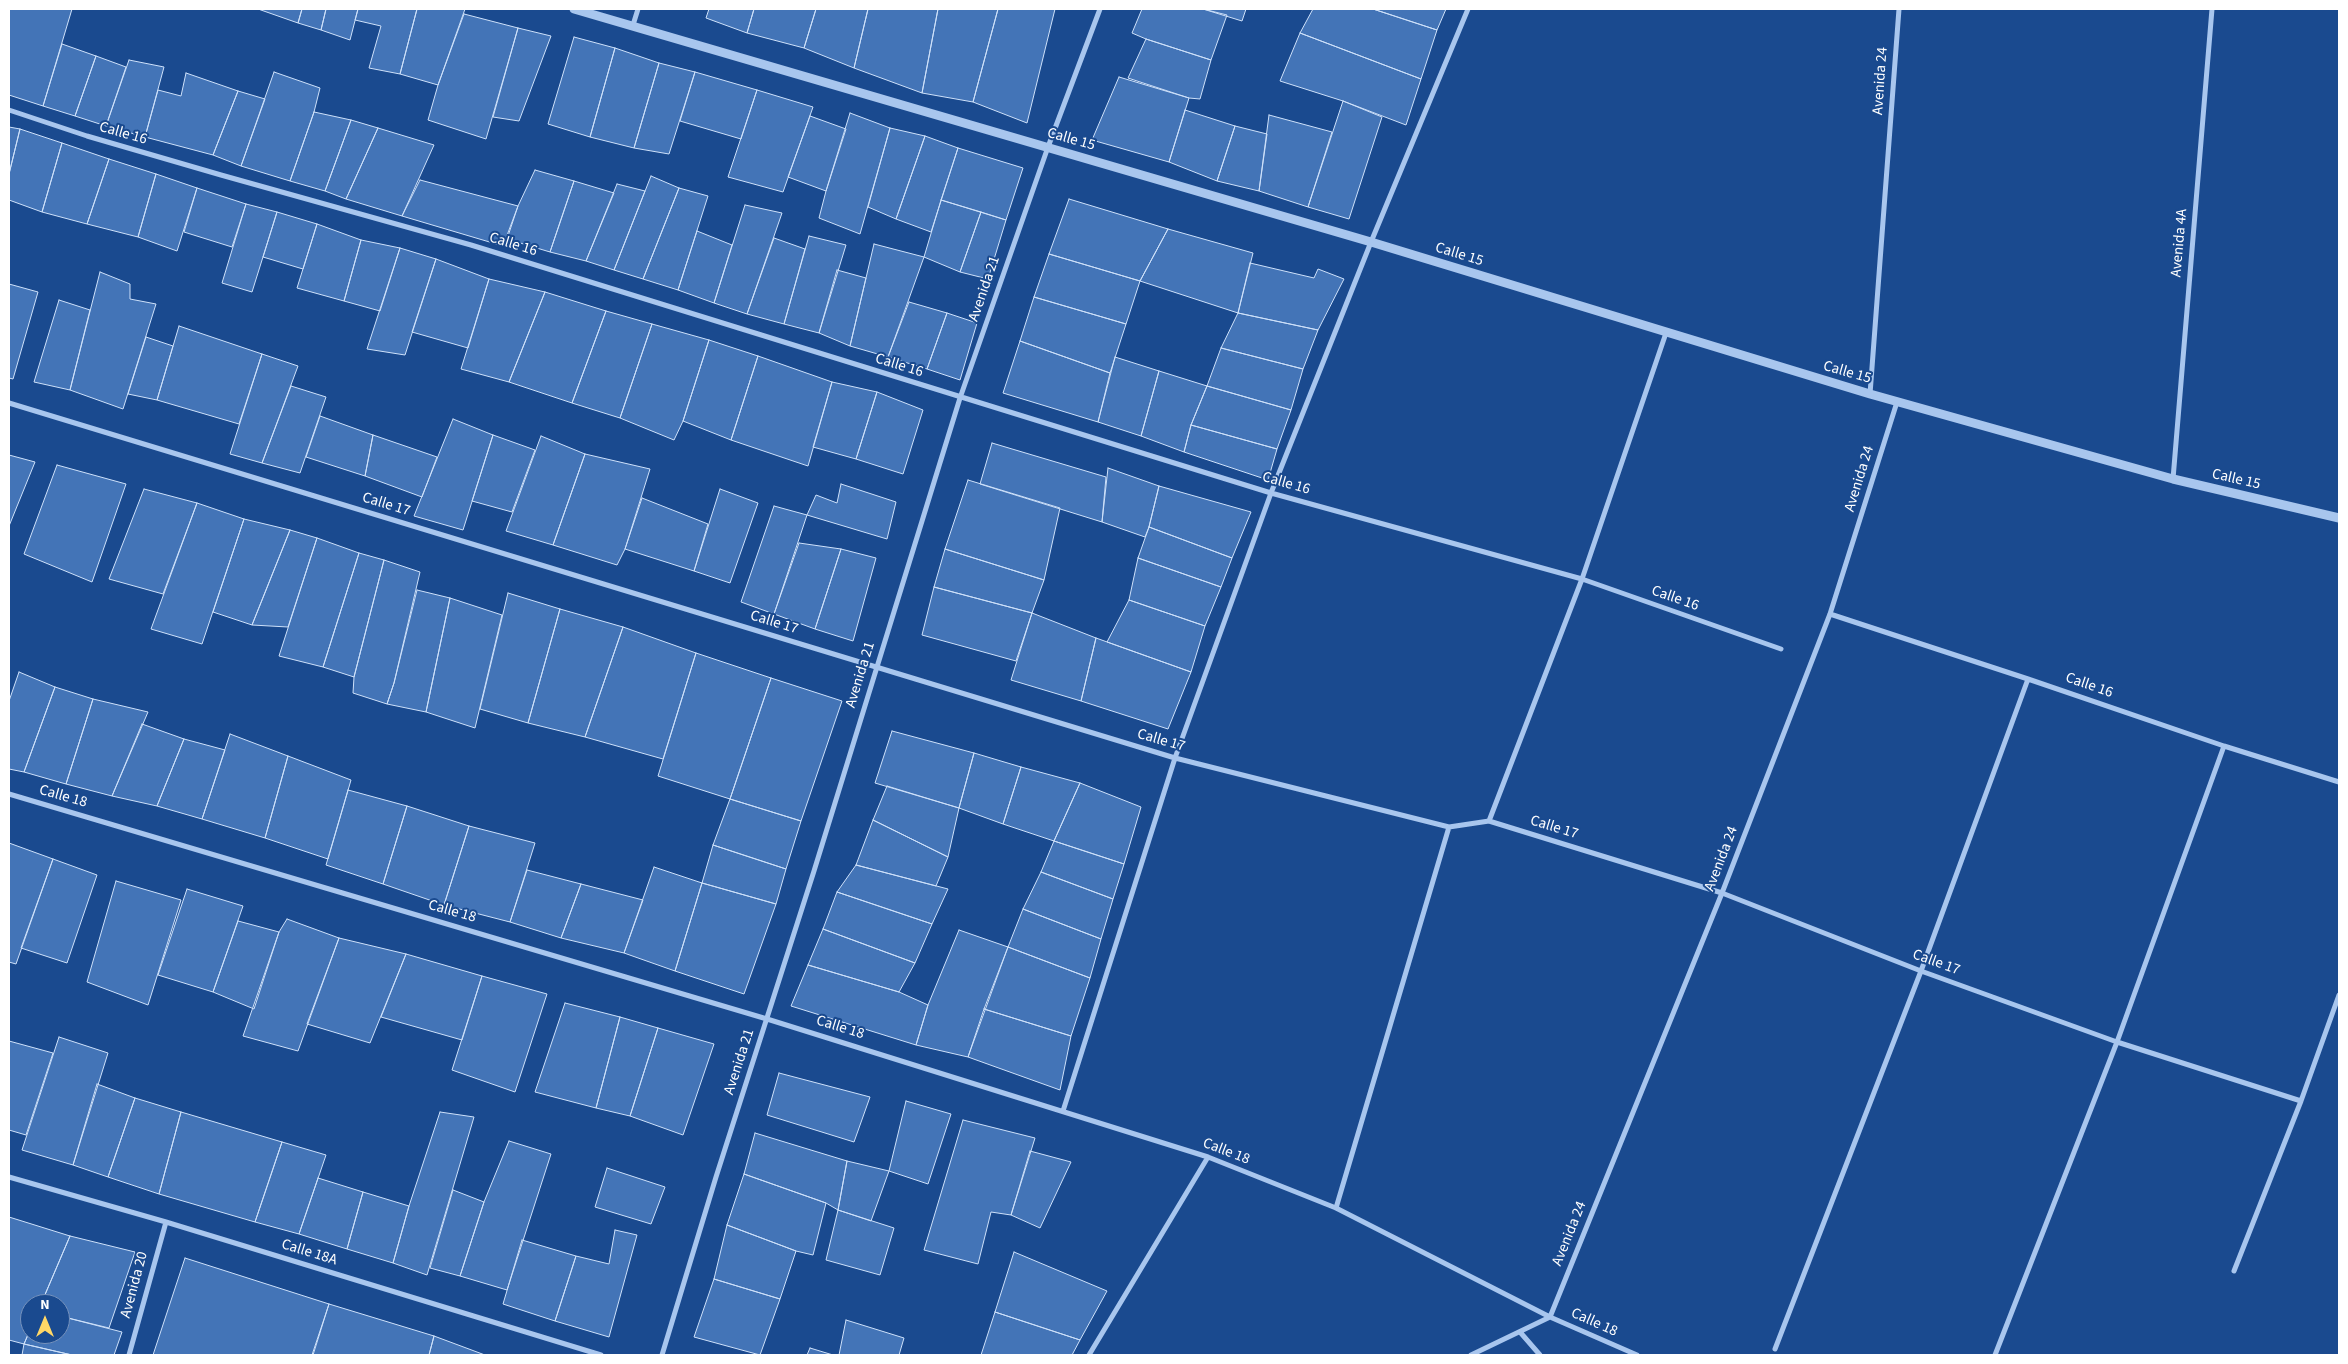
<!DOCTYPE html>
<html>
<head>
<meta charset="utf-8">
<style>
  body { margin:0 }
  #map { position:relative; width:2348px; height:1364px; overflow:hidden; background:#1a4a8f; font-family:"Source Sans 3",sans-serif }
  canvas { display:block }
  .frame { position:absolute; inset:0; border:10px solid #fff; pointer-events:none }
  .north { position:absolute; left:20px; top:1294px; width:50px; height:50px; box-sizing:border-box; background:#1a4a8f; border:1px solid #7692bc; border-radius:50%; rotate:0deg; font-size:14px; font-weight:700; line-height:20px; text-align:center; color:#fff }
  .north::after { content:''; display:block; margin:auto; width:18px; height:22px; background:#ffd766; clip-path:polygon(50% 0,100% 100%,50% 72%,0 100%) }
</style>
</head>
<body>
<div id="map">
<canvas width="2348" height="1364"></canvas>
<div class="frame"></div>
<div class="north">N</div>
</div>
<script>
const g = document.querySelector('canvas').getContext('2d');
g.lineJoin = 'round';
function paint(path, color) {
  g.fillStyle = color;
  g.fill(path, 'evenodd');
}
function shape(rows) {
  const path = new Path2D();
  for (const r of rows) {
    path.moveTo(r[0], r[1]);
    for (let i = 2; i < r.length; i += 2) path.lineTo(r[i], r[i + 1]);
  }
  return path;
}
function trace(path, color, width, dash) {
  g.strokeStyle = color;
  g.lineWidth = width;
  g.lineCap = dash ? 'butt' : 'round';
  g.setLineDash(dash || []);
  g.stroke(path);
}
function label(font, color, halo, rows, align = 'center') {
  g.font = font + ' "Source Sans 3",sans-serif';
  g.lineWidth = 4;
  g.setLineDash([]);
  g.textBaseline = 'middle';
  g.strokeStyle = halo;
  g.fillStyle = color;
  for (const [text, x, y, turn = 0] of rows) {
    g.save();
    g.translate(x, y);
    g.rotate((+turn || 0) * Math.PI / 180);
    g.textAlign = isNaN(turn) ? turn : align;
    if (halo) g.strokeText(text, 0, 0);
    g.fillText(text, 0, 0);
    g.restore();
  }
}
const building = shape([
  [9,9,72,9,43,106,9,95,9,9],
  [258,9,302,9,298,23,258,9],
  [302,9,326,9,321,30,298,23,302,9],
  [326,9,358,9,350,40,321,30,326,9],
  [358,9,417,9,400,74,369,68,381,26,355,20,358,9],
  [417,9,465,9,438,85,400,74,417,9],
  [709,9,754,9,747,33,706,18,709,9],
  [754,9,816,9,804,48,747,33,754,9],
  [816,9,868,9,854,68,804,48,816,9],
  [868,9,938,9,922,93,854,68,868,9],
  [938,9,998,9,973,102,922,93,938,9],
  [998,9,1055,9,1027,123,973,102,998,9],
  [1142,9,1203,9,1227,15,1211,60,1146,39,1132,33,1142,9],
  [1203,9,1246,9,1242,21,1203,9],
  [1313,9,1373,9,1437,30,1421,79,1300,33,1313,9],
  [1373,9,1446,9,1437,30,1373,9],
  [464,14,518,28,486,139,428,120,438,85,464,14],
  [518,28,551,36,519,121,493,117,518,28],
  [1300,33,1421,79,1406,125,1343,101,1280,81,1300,33],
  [574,37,615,48,590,137,548,124,574,37],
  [1146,39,1211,60,1200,99,1189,98,1128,78,1146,39],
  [62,44,96,56,75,116,43,106,62,44],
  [615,48,659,63,634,148,590,137,615,48],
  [96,56,126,67,106,126,75,116,96,56],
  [129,60,164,67,145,137,106,126,129,60],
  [659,63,695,72,669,154,634,148,659,63],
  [274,72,320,88,314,112,290,181,241,166,274,72],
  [695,72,757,90,741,139,680,121,695,72],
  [186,73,238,91,213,155,145,137,158,90,181,96,186,73],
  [1119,77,1189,98,1169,162,1092,140,1119,77],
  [757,90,813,107,783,192,728,177,757,90],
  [238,91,265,99,241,166,213,155,238,91],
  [1343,101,1382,117,1349,219,1308,207,1343,101],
  [1185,110,1235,126,1217,181,1169,162,1185,110],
  [314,112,351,120,325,191,290,181,314,112],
  [850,113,890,128,860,234,819,218,826,191,850,113],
  [1269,115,1332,132,1308,207,1259,191,1269,115],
  [810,116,846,129,826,191,788,177,810,116],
  [351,120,378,128,346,199,325,191,351,120],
  [1235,126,1267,134,1259,191,1217,181,1235,126],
  [9,127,20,129,9,174,9,127],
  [378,128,434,145,402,216,346,199,378,128],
  [890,128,925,136,896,219,868,207,890,128],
  [20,129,62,143,42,212,9,200,9,174,20,129],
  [925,136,958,148,931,232,896,219,925,136],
  [62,143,109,159,87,224,42,212,62,143],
  [958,148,1023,168,1006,220,941,200,958,148],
  [109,159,156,174,138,237,87,224,109,159],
  [535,170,574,181,550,252,507,239,518,206,535,170],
  [156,174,197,188,177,251,138,237,156,174],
  [651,176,679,188,643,279,614,270,651,176],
  [420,180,518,206,503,246,402,216,420,180],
  [574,181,614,193,586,261,550,252,574,181],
  [617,184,645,191,614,270,586,261,617,184],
  [197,188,246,204,232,247,184,232,197,188],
  [679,188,708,196,678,290,643,279,679,188],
  [1069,199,1168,229,1140,281,1049,254,1069,199],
  [941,200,981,212,960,272,924,257,941,200],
  [246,204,277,212,252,292,222,283,246,204],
  [745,205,782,213,747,314,714,303,745,205],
  [277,212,317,224,303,269,263,257,277,212],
  [981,212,1006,220,988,279,960,272,981,212],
  [317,224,361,240,344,301,297,288,317,224],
  [1168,229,1253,253,1238,313,1140,281,1168,229],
  [697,231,732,245,714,303,678,290,697,231],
  [809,236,846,245,819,333,784,324,809,236],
  [774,238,805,249,784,324,747,314,774,238],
  [361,240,400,248,380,311,344,301,361,240],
  [874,244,924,257,888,357,850,346,874,244],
  [400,248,436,259,405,355,367,349,400,248],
  [1049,254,1140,281,1126,324,1034,297,1049,254],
  [436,259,489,279,468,348,412,332,436,259],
  [1250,263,1314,278,1318,269,1344,279,1318,330,1238,313,1250,263],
  [837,270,866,278,850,346,819,333,837,270],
  [100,272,130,284,130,299,156,304,123,409,70,390,100,272],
  [489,279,545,292,509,382,461,369,489,279],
  [9,284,38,292,13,379,9,378,9,284],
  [545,292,606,311,572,403,509,382,545,292],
  [1034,297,1126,324,1110,373,1020,341,1034,297],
  [59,300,90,310,70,390,34,382,59,300],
  [909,302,947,313,927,369,888,357,909,302],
  [606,311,652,324,620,418,572,403,606,311],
  [947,313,977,323,960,380,927,369,947,313],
  [1238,313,1318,330,1303,369,1221,348,1238,313],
  [652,324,709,340,683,421,674,440,620,418,652,324],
  [179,326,262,354,239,424,157,400,179,326],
  [146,337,173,346,157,400,128,394,146,337],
  [709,340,758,356,731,440,683,421,709,340],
  [1020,341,1110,373,1098,422,1003,393,1020,341],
  [1221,348,1303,369,1291,410,1207,386,1221,348],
  [262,354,298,366,262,463,230,454,262,354],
  [758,356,832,382,808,466,731,440,758,356],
  [1115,357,1159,371,1141,436,1098,422,1115,357],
  [1159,371,1207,386,1191,425,1184,452,1141,436,1159,371],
  [832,382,877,392,856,459,813,447,832,382],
  [291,386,326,397,300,473,262,463,291,386],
  [1207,386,1291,410,1277,449,1191,425,1207,386],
  [877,392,923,410,903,474,856,459,877,392],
  [320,416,373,435,365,476,306,457,320,416],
  [453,419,493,435,463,530,414,516,453,419],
  [1191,425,1277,449,1268,480,1184,452,1191,425],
  [373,435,437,457,422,497,365,476,373,435],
  [493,435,535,450,512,512,472,501,493,435],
  [541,436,585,454,553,545,506,531,541,436],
  [992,443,1106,477,1102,522,980,484,992,443],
  [585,454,650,469,625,549,617,565,553,545,585,454],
  [9,455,35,462,9,526,9,455],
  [57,465,126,484,92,582,24,554,57,465],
  [1108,468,1159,486,1149,527,1145,537,1102,522,1108,468],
  [968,480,1060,508,1044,580,945,549,968,480],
  [841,484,896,502,887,539,807,515,816,495,837,503,841,484],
  [1159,486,1251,512,1232,558,1149,527,1159,486],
  [144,489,197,503,163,594,109,579,144,489],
  [720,489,758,503,730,583,694,571,720,489],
  [642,498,708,524,694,571,625,549,642,498],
  [197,503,244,519,202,644,151,629,197,503],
  [774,506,807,515,774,614,741,602,774,506],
  [244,519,290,530,252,625,213,612,244,519],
  [1149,527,1232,558,1221,587,1138,558,1149,527],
  [290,530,317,538,288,627,252,625,290,530],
  [317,538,359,553,323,667,279,656,317,538],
  [799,543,841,549,815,629,774,614,799,543],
  [841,549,876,558,853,641,815,629,841,549],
  [945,549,1044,580,1032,613,934,587,945,549],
  [359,553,384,560,354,677,323,667,359,553],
  [1138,558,1221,587,1205,626,1129,600,1138,558],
  [384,560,420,572,394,683,387,704,353,693,354,677,384,560],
  [934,587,1032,613,1016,661,922,635,934,587],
  [417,590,450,598,426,712,387,704,394,683,417,590],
  [508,593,560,609,528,723,480,709,508,593],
  [450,598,502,615,475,728,426,712,450,598],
  [1129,600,1205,626,1191,672,1107,642,1129,600],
  [560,609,623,627,585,737,528,723,560,609],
  [1032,613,1096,638,1081,701,1011,680,1032,613],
  [623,627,696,653,663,759,585,737,623,627],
  [1096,638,1191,672,1168,729,1081,701,1096,638],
  [696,653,771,678,730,799,658,776,696,653],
  [19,672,55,687,24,772,9,769,9,701,19,672],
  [771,678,842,701,801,821,730,799,771,678],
  [55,687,93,699,66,784,24,772,55,687],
  [93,699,148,712,112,796,66,784,93,699],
  [142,724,184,739,157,806,112,796,142,724],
  [892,731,974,753,959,808,875,783,892,731],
  [230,734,288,756,265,838,202,819,230,734],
  [184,739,225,750,202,819,157,806,184,739],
  [974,753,1021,767,1003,824,959,808,974,753],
  [288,756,351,780,328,859,265,838,288,756],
  [1021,767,1080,783,1054,841,1003,824,1021,767],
  [1080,783,1141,807,1124,864,1054,841,1080,783],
  [887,786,959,808,948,857,873,820,887,786],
  [348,790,407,806,383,884,326,865,348,790],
  [730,799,801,821,786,869,713,845,730,799],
  [407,806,469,826,444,905,383,884,407,806],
  [873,820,948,857,936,886,856,865,873,820],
  [469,826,535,843,510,922,444,905,469,826],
  [1054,841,1124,864,1113,899,1041,872,1054,841],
  [9,843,53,859,16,964,9,962,9,843],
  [713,845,786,869,776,904,702,883,713,845],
  [53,859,97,875,67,963,21,948,53,859],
  [856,865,948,889,932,924,837,892,856,865],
  [654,867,702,883,675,971,624,953,654,867],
  [527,870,581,884,561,938,510,922,527,870],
  [1041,872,1113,899,1101,939,1023,909,1041,872],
  [116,881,181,900,148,1005,87,982,116,881],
  [702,883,776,904,744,994,675,971,702,883],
  [581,884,643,900,624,953,561,938,581,884],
  [187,889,243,906,213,992,158,975,187,889],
  [837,892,932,924,915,963,823,929,837,892],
  [1023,909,1101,939,1090,978,1008,947,1023,909],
  [287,919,339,938,298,1051,243,1036,279,932,287,919],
  [238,921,279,932,254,1009,213,992,238,921],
  [823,929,915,963,899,992,808,965,823,929],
  [959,930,1008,947,968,1057,916,1045,928,1005,959,930],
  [339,938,406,954,370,1043,307,1024,339,938],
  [1008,947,1090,978,1071,1036,984,1009,1008,947],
  [406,954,482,976,462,1040,381,1017,406,954],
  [808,965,899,992,928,1005,916,1045,791,1006,808,965],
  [482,976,547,994,515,1092,452,1070,482,976],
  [565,1003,620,1017,596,1108,535,1092,565,1003],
  [984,1009,1071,1036,1060,1090,968,1057,984,1009],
  [620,1017,658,1028,630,1116,596,1108,620,1017],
  [658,1028,714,1044,683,1135,630,1116,658,1028],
  [59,1037,108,1053,73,1165,22,1150,59,1037],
  [9,1041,53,1053,26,1135,9,1130,9,1041],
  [779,1073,870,1097,854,1142,767,1115,779,1073],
  [97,1084,135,1098,108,1177,73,1165,97,1084],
  [135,1098,181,1112,159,1194,108,1177,135,1098],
  [906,1101,951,1114,928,1184,889,1171,906,1101],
  [181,1112,282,1142,255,1222,159,1194,181,1112],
  [440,1112,474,1117,427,1275,393,1263,409,1206,440,1112],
  [963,1120,1035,1138,1011,1215,991,1212,978,1264,924,1250,963,1120],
  [755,1133,847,1161,838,1210,826,1203,744,1174,755,1133],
  [509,1141,551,1154,507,1290,460,1276,484,1202,509,1141],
  [282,1142,326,1155,299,1234,255,1222,282,1142],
  [1030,1151,1071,1162,1040,1228,1011,1215,1030,1151],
  [847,1161,889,1171,871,1221,838,1210,847,1161],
  [607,1168,665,1187,651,1224,595,1207,607,1168],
  [744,1174,826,1203,813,1255,796,1251,727,1225,744,1174],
  [318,1178,363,1192,347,1249,299,1234,318,1178],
  [453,1190,484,1202,460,1276,430,1268,453,1190],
  [363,1192,409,1206,393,1263,347,1249,363,1192],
  [838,1210,894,1228,880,1275,826,1260,838,1210],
  [9,1217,70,1236,41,1304,30,1304,30,1330,24,1344,9,1340,9,1217],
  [727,1225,796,1251,780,1299,714,1279,727,1225],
  [615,1230,637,1235,609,1337,555,1321,576,1256,609,1264,615,1230],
  [70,1236,135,1252,109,1328,60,1316,60,1304,41,1304,70,1236],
  [522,1240,576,1256,555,1321,503,1304,522,1240],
  [1014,1252,1107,1291,1080,1340,995,1312,1014,1252],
  [185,1258,329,1304,312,1355,153,1355,185,1258],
  [714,1279,780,1299,760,1355,694,1337,714,1279],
  [329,1304,434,1336,429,1355,313,1355,329,1304],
  [995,1312,1080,1340,1072,1355,981,1355,995,1312],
  [60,1316,122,1332,114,1355,72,1355,24,1344,30,1330,30,1334,60,1334,60,1316],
  [846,1320,904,1338,899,1355,839,1355,846,1320],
  [434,1336,485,1355,429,1355,434,1336],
  [24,1344,72,1355,22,1355,24,1344],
  [810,1348,833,1355,807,1355,810,1348]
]);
const minor = shape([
  [633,25,638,9],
  [9,110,87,136,221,175,471,245,1271,493,1582,579,1781,649],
  [1870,394,1899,9],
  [9,403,1175,758,1449,827,1489,821,1722,893,1921,971,2117,1042,2301,1101],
  [2173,479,2212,9],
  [1830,614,2028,679,2224,746,2339,782],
  [9,794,767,1019,1208,1157,1336,1208,1550,1317,1637,1355],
  [1489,821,1582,579,1666,333],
  [1063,1111,1175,758,1271,493,1371,242,1468,9],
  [9,1177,166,1222,601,1355],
  [1336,1208,1449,827],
  [2234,1271,2301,1101,2339,995],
  [1520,1332,1540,1355],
  [1775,1349,1921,971,2028,679],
  [129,1355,166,1222],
  [662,1355,716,1177,814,871,960,398,1048,147,1100,9],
  [1089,1355,1208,1157],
  [1471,1355,1550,1317,1722,893,1830,614,1897,402],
  [1995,1355,2117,1042,2224,746]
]);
const tertiary = shape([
  [574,9,1371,242,1870,394,2173,479,2339,518]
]);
const streetNames = [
  ["Avenida 24",1881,81,-86],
  ["Calle 16",123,134,16],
  ["Calle 15",1071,140,16],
  ["Avenida 4A",2180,243,-85],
  ["Calle 16",513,245,17],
  ["Calle 15",1459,255,17],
  ["Avenida 21",985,289,-71],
  ["Calle 16",899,366,17],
  ["Calle 15",1847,373,16],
  ["Avenida 24",1860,479,-73],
  ["Calle 15",2236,480,13],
  ["Calle 16",1286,484,16],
  ["Calle 17",386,505,17],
  ["Calle 16",1675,599,19],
  ["Calle 17",774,623,17],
  ["Avenida 21",861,675,-73],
  ["Calle 16",2089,686,19],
  ["Calle 17",1161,741,16],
  ["Calle 18",63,797,16],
  ["Calle 17",1554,828,17],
  ["Avenida 24",1722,859,-69],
  ["Calle 18",452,912,16],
  ["Calle 17",1936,963,20],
  ["Calle 18",840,1028,17],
  ["Avenida 21",740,1062,-72],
  ["Calle 18",1226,1152,21],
  ["Avenida 24",1570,1234,-68],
  ["Calle 18A",309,1253,17],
  ["Avenida 20",135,1285,-75],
  ["Calle 18",1594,1323,24]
];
paint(building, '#4374b7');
trace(building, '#cee1fa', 1);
trace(minor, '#a8c6ee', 5);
trace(tertiary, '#a8c6ee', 9);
label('15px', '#fff', '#1a4a8f', streetNames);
</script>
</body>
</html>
